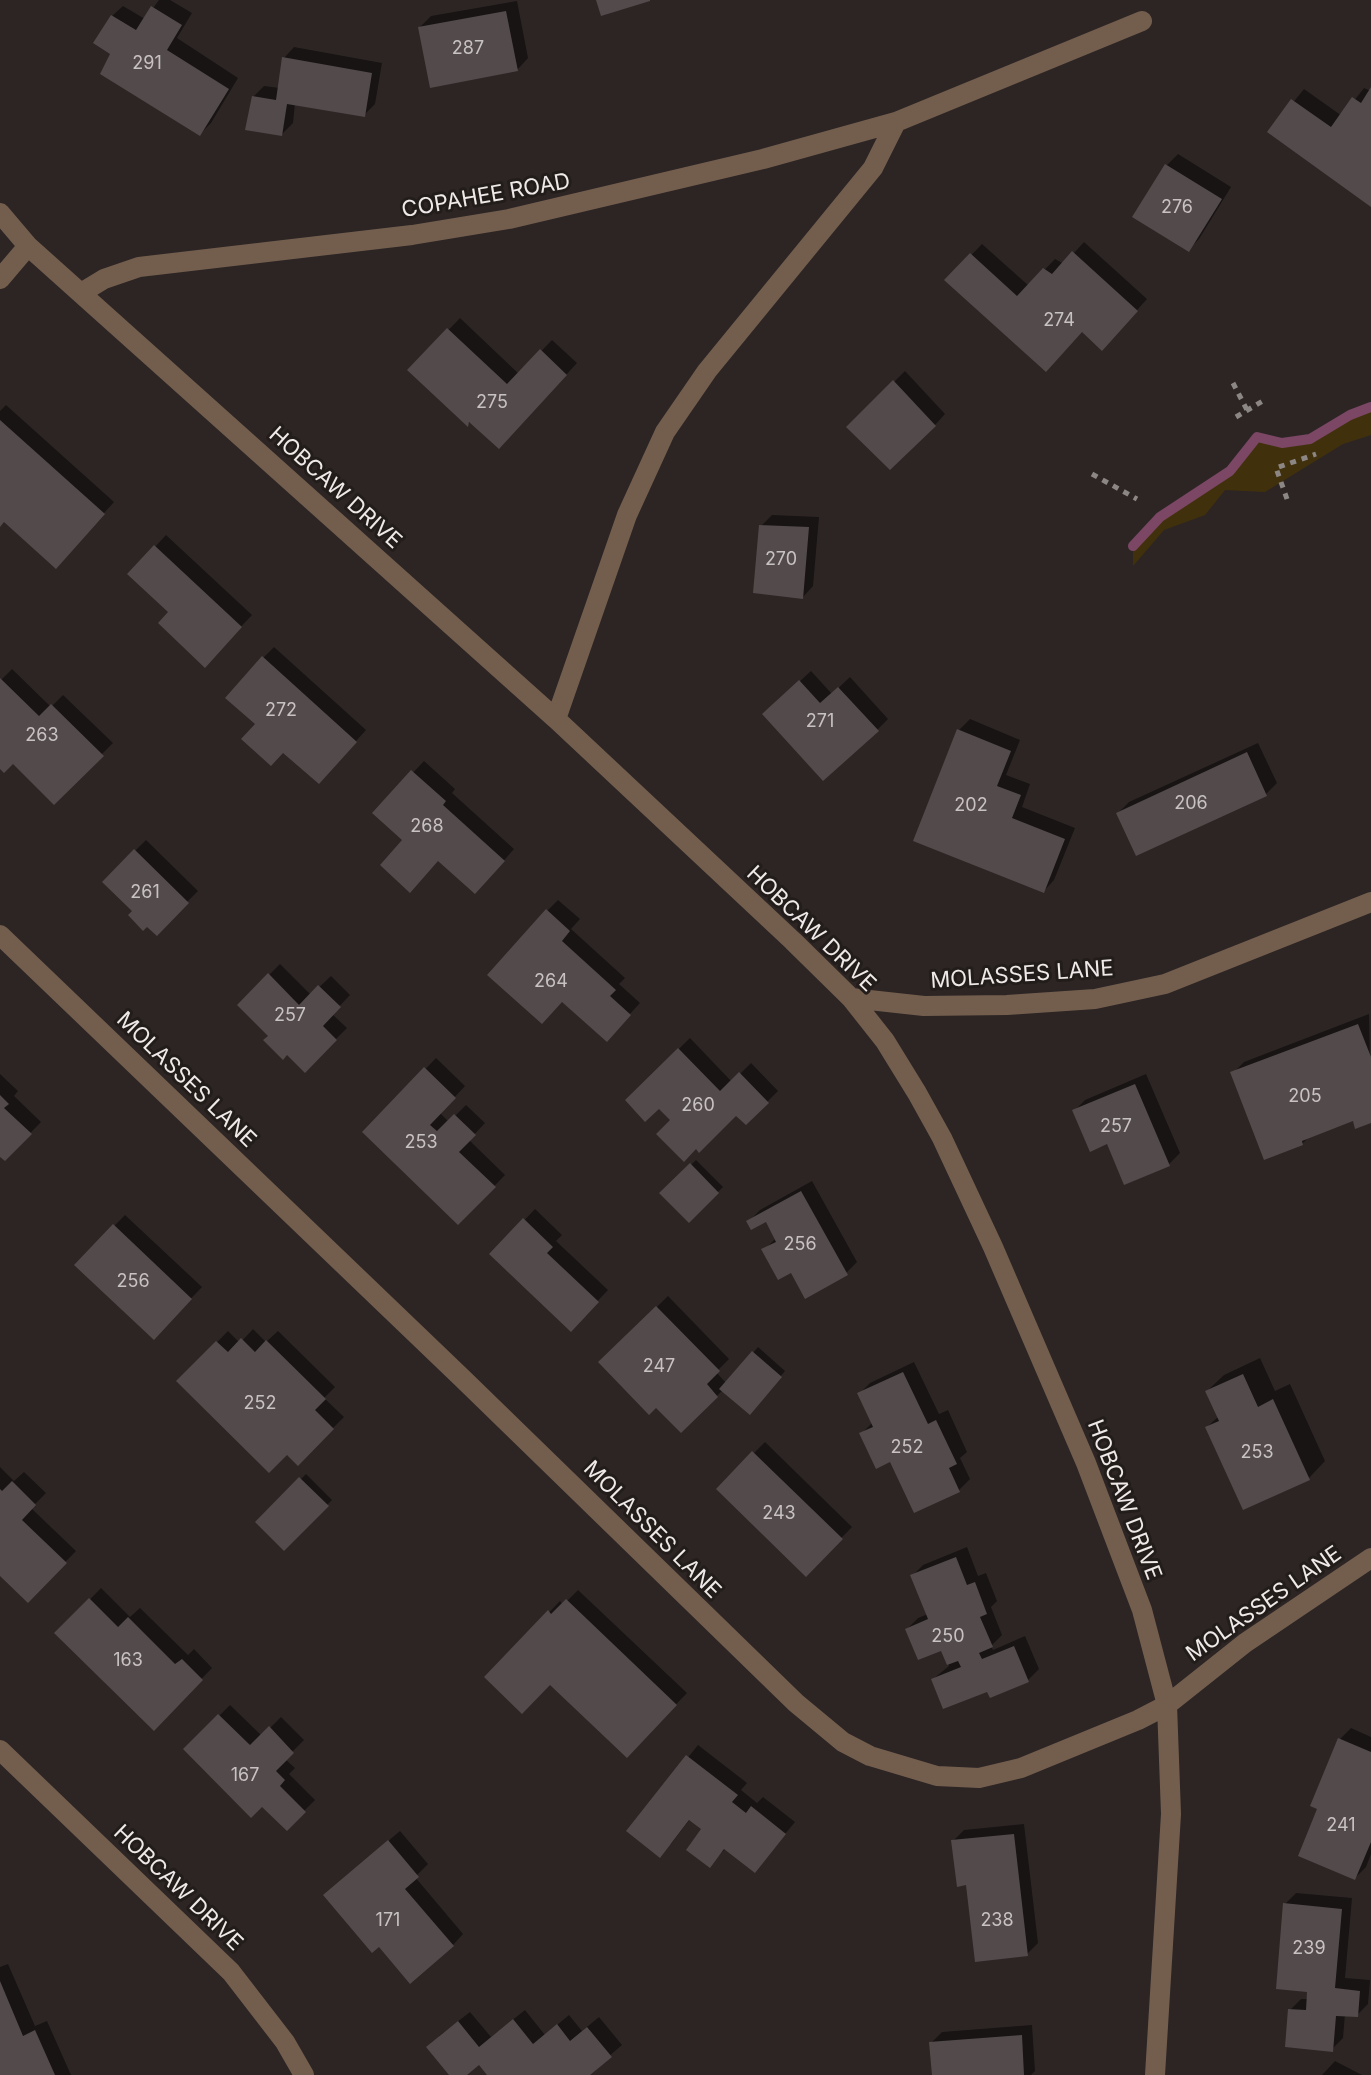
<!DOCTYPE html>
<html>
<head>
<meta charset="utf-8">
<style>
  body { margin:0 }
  canvas { display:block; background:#2c2524 }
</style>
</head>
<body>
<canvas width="1371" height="2075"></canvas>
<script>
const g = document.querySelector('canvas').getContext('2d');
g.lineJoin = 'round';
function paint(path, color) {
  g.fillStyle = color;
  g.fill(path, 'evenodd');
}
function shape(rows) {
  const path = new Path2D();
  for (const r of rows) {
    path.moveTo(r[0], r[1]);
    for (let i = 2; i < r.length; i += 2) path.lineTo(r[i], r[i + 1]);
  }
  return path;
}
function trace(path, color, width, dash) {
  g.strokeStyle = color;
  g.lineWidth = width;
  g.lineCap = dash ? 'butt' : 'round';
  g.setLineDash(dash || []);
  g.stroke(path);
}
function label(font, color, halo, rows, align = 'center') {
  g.font = font + ' Inter,sans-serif';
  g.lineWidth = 6;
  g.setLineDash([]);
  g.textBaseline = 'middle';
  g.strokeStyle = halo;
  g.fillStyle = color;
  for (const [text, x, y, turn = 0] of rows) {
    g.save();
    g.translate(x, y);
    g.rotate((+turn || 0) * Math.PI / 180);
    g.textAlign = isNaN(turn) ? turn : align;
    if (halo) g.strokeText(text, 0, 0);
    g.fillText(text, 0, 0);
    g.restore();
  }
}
const green = shape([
  [1371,407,1371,435,1343,444,1265,492,1225,490,1205,515,1164,530,1133,566,1133,546,1160,517,1230,471,1257,437,1276,442,1310,439,1350,415]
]);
const shadow = shape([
  [159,0,170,0,192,13,177,38,238,78,211,123,200,134,112,16,123,6,145,19],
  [517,1,528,58,518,69,420,27,431,16],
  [294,47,382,63,375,104,364,115,295,103,293,123,282,134,253,97,264,86,280,88,284,58],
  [1364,88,1371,91,1371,204,1270,131,1304,89,1342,116],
  [1178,154,1231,187,1199,239,1188,250,1135,217,1167,165],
  [1084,242,1147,299,1113,337,1082,330,947,280,982,244,1029,286,1055,259,1064,264],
  [460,318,519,374,552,340,577,363,510,436,471,421,468,424,410,370],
  [905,371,945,414,935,425,849,427],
  [6,405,114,502,66,555,5,520,0,525,0,411],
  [772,515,819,517,813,586,803,597,761,526],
  [166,535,252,615,205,665,171,612,130,574],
  [274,647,366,730,330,770,258,724,263,658],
  [12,669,51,707,63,695,113,743,54,802,13,761,0,766,0,681],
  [811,671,832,694,850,677,888,719,877,730,776,703],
  [970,719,1020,740,1006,775,1030,784,1022,807,1075,828,1054,880,1044,891,959,730],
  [1258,743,1277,783,1266,794,1118,813,1129,802],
  [424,761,455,789,452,793,514,849,486,881,405,840,375,813],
  [146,840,198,891,156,933,104,882],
  [558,900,580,919,571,929,625,978,619,984,640,1003,607,1039,547,911],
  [280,964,311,995,331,976,350,995,332,1014,347,1028,305,1070,239,1005],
  [1369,1014,1371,1121,1354,1119,1311,1135,1302,1144,1233,1073,1244,1062],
  [690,1038,732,1082,751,1063,778,1091,746,1123,736,1113,673,1120,659,1106,627,1100],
  [436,1058,465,1086,440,1113,449,1122,466,1105,485,1123,469,1140,505,1175,458,1223,365,1132],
  [0,1074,18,1091,14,1096,41,1122,5,1159,0,1154],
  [1146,1074,1180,1153,1169,1164,1108,1142,1074,1111,1085,1100],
  [696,1160,723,1187,689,1220,662,1193],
  [812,1181,857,1262,846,1273,792,1270,764,1250,775,1239,766,1219,749,1221,760,1210],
  [535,1209,562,1235,556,1241,608,1290,571,1329,492,1254],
  [125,1215,202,1287,154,1337,77,1264],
  [668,1296,729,1359,716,1372,727,1384,758,1347,785,1371,754,1407,723,1390,681,1430,656,1405,601,1362],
  [253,1329,266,1342,278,1331,335,1387,324,1398,344,1417,298,1463,287,1453,179,1381,228,1331,240,1343],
  [1260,1358,1275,1391,1290,1384,1325,1461,1309,1478,1207,1427,1219,1416,1207,1391,1224,1375],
  [914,1362,939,1414,948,1410,967,1452,960,1458,970,1479,959,1490,915,1511,891,1459,861,1434,873,1422,859,1394,870,1383],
  [765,1442,852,1527,806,1574,718,1489],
  [0,1467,14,1481,24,1472,46,1493,31,1508,76,1551,28,1600,0,1573],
  [306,1474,332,1500,284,1548,258,1522],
  [967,1547,978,1576,986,1573,997,1601,991,1607,1002,1635,991,1646,993,1650,1025,1636,1039,1669,1028,1680,988,1689,933,1679,949,1666,942,1649,907,1629,918,1618,928,1614,912,1576,923,1565],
  [101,1588,130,1617,140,1608,188,1655,194,1649,212,1668,154,1728,57,1633],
  [578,1590,687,1693,627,1755,550,1682,487,1677,560,1601,563,1605],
  [230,1705,262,1736,281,1717,304,1740,285,1759,295,1768,289,1774,315,1800,287,1828,262,1804,186,1749],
  [1351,1728,1371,1737,1371,1854,1366,1867,1355,1878,1320,1808,1340,1739],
  [698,1745,747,1783,741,1790,757,1803,763,1797,795,1822,755,1870,726,1848,710,1865,704,1829,691,1818,671,1844,629,1831],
  [1024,1824,1038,1943,1027,1954,968,1883,953,1841,964,1830],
  [400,1831,428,1864,415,1877,463,1934,453,1945,336,1885],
  [1296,1893,1352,1898,1345,1978,1370,1980,1368,2004,1357,2015,1345,2014,1343,2038,1332,2049,1290,2010,1301,1999,1309,1999,1309,1990,1285,1904],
  [8,1964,35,2026,47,2021,71,2075,0,2075,0,1967],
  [525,2010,545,2035,569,2015,582,2031,599,2017,622,2045,587,2075,490,2075,479,2062,464,2075,452,2075,439,2036,470,2012,491,2037],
  [1032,2025,1035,2071,1031,2075,934,2075,931,2043,942,2032],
  [1335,2061,1362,2075,1322,2075]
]);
const stream = shape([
  [1133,546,1160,517,1230,471,1257,437,1282,443,1310,439,1350,415,1371,407]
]);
const building = shape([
  [596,0,650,0,650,1,601,16],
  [151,6,182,25,167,50,229,89,200,136,100,74,110,54,93,43,111,15,136,30],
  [506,11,518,71,430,88,418,27],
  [282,57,372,73,365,117,287,104,282,136,245,130,252,96,276,100],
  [1371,87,1371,207,1267,132,1291,99,1331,127,1352,97,1361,103],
  [1165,164,1222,199,1189,252,1132,217],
  [1072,251,1138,311,1102,351,1082,332,1046,372,944,280,970,253,1017,296,1043,268,1052,274],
  [447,328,507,384,540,349,567,375,499,449,469,422,468,427,407,370],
  [893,380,936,426,890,470,846,427],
  [0,420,105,514,56,569,4,522,0,527],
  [759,525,809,527,803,599,753,593],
  [154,545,242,627,205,668,158,623,168,612,127,574],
  [262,656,357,742,319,784,283,753,271,766,241,739,255,724,225,698],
  [0,678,39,716,51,704,104,756,54,805,13,764,4,773,0,769],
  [799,680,820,703,838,687,879,731,823,781,762,714],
  [957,729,1011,751,997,786,1021,795,1012,818,1065,839,1044,893,913,841],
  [1247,752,1267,796,1136,856,1116,813],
  [411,770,446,801,443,805,505,861,475,894,438,861,410,893,380,865,402,840,372,813],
  [134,849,189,903,157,936,147,927,143,931,128,915,132,911,102,882],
  [546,909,570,931,562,941,616,990,610,996,631,1015,607,1042,562,1002,542,1024,487,975],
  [268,973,299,1005,318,985,341,1007,323,1026,337,1040,305,1073,287,1055,283,1060,263,1040,268,1036,237,1005],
  [1358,1024,1371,1057,1371,1123,1355,1129,1353,1121,1302,1141,1303,1145,1264,1160,1230,1072],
  [678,1048,720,1091,739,1072,769,1103,746,1125,736,1116,699,1153,696,1149,684,1162,656,1134,670,1120,659,1109,645,1122,625,1100],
  [424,1067,456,1098,430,1125,437,1131,454,1114,476,1135,459,1152,496,1187,458,1225,362,1132],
  [1135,1084,1170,1166,1124,1185,1107,1144,1090,1152,1072,1110],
  [0,1095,9,1104,4,1108,32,1134,5,1161,0,1157],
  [690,1163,719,1193,689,1223,659,1193],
  [801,1191,848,1275,805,1299,791,1273,778,1280,761,1249,776,1242,766,1222,751,1230,746,1221],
  [523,1218,553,1247,547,1253,599,1302,571,1332,489,1254],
  [113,1224,192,1299,154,1340,74,1265],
  [656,1306,720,1371,707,1384,718,1397,681,1433,656,1408,649,1415,598,1362],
  [241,1338,255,1352,266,1340,326,1399,315,1410,334,1429,298,1466,287,1455,269,1473,176,1381,216,1341,228,1352],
  [752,1351,782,1377,750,1415,719,1389],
  [903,1372,928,1424,936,1420,957,1464,949,1468,960,1492,914,1513,890,1462,876,1469,859,1433,873,1427,857,1393],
  [1243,1374,1258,1407,1273,1399,1310,1480,1243,1510,1205,1427,1219,1421,1205,1391],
  [752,1451,843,1539,806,1577,716,1489],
  [299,1477,329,1506,284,1551,255,1522],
  [12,1481,36,1505,22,1520,67,1563,28,1603,0,1576,0,1489,2,1491],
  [956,1557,967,1585,975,1582,987,1614,980,1617,993,1647,979,1653,982,1659,1014,1646,1029,1682,990,1698,987,1692,943,1709,931,1679,961,1667,958,1661,947,1665,941,1651,918,1660,905,1629,928,1619,910,1575],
  [89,1598,118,1627,128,1617,175,1664,182,1659,203,1680,154,1731,54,1633],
  [566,1599,677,1705,627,1758,550,1685,522,1714,484,1677,548,1610,551,1614],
  [218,1714,250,1745,269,1726,294,1753,276,1771,285,1780,280,1786,306,1812,287,1831,262,1807,251,1818,183,1749],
  [1338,1738,1371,1752,1371,1842,1355,1880,1298,1856,1317,1809,1310,1806],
  [686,1755,738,1795,732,1802,746,1813,751,1806,786,1834,755,1873,724,1849,710,1868,686,1850,701,1829,689,1820,660,1858,626,1831],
  [1014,1834,1028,1956,975,1962,966,1885,957,1887,951,1840],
  [388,1840,419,1877,405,1889,454,1946,410,1984,379,1947,372,1953,323,1895],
  [1283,1903,1342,1909,1335,1988,1360,1991,1358,2017,1336,2016,1333,2052,1285,2047,1288,2009,1306,2010,1307,1992,1276,1989],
  [0,1981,23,2036,35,2030,55,2075,0,2075],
  [513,2019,533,2044,557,2024,570,2041,587,2027,612,2057,590,2075,487,2075,479,2065,467,2075,449,2075,426,2047,458,2021,479,2047],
  [1022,2035,1024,2075,932,2075,929,2042]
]);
const path = shape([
  [1233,383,1247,410],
  [1236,417,1266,399],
  [1092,474,1137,499],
  [1287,499,1276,468,1316,454]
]);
const minor = shape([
  [0,213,28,246,556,719,793,941,851,998,885,1041,917,1093,942,1138,993,1247,1086,1463,1142,1610,1167,1705,1171,1814,1155,2075],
  [0,279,28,246],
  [81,293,104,279,139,267,412,235,509,219,763,159,896,122],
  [556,719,627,515,665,432,707,371,873,168,896,122,1142,21],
  [0,935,462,1378,796,1703,843,1742,870,1756,937,1776,979,1778,1021,1768,1138,1720,1167,1705,1245,1643,1371,1558],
  [851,998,924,1006,1007,1005,1095,999,1165,984,1371,902],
  [0,1750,231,1972,285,2042,304,2075]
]);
const numberNames = [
  ["287",468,49],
  ["291",147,64],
  ["276",1177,208],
  ["274",1059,321],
  ["275",492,403],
  ["270",781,560],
  ["272",281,711],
  ["271",820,722],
  ["263",42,736],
  ["206",1191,804],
  ["202",971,806],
  ["268",427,827],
  ["261",145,893],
  ["264",551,982],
  ["257",290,1016],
  ["205",1305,1097],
  ["260",698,1106],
  ["257",1116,1127],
  ["253",421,1143],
  ["256",800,1245],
  ["256",133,1282],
  ["247",659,1367],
  ["252",260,1404],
  ["252",907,1448],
  ["253",1257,1453],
  ["243",779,1514],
  ["250",948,1637],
  ["163",128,1661],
  ["167",245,1776],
  ["241",1341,1826],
  ["171",388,1921],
  ["238",997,1921],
  ["239",1309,1949]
];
const streetNames = [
  ["COPAHEE ROAD",486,196,-10],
  ["HOBCAW DRIVE",335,488,42],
  ["HOBCAW DRIVE",811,929,44],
  ["MOLASSES LANE",1022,975,-4],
  ["MOLASSES LANE",186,1080,44],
  ["HOBCAW DRIVE",1124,1500,69],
  ["MOLASSES LANE",652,1530,45],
  ["MOLASSES LANE",1264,1604,-35],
  ["HOBCAW DRIVE",178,1888,44]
];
paint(green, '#40310c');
paint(shadow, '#0007');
trace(stream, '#7b4765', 10);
paint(building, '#524a4b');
trace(path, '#8c8685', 5, [6, 6]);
trace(minor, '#735e4e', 20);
label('18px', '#c8c2c2', null, numberNames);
label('22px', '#efeae9', '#221c1a', streetNames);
</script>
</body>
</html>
